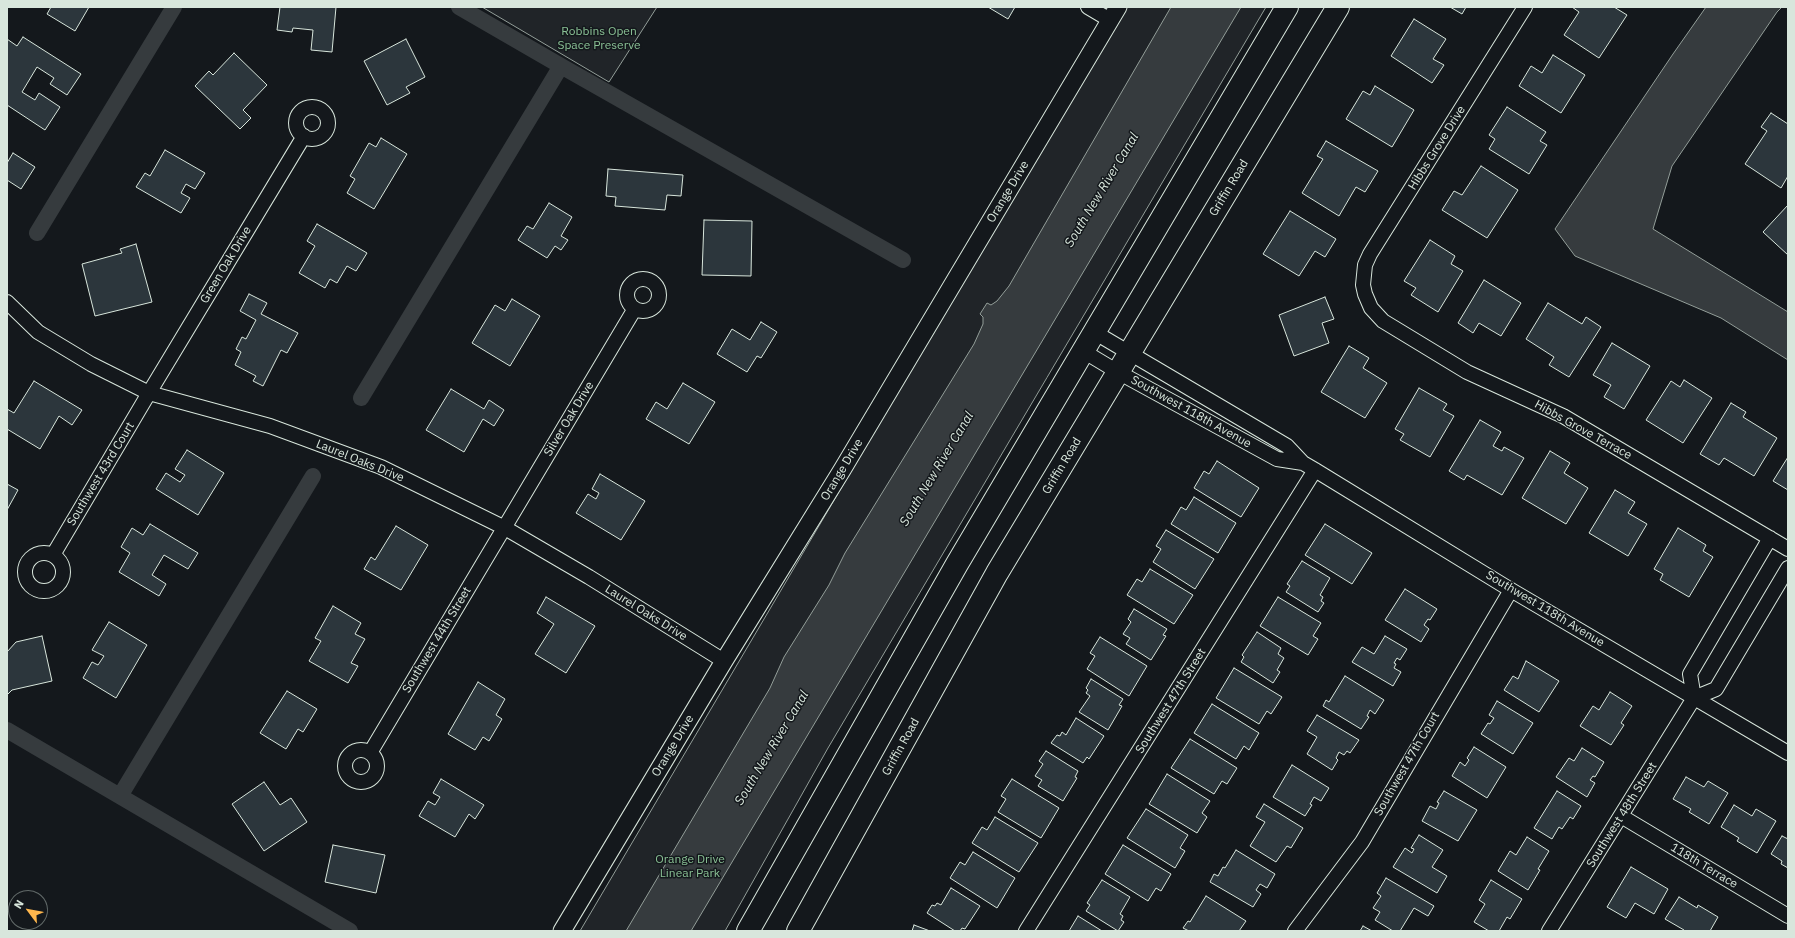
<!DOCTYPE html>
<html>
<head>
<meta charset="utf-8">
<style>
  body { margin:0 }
  #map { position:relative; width:1795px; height:938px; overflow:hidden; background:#14181c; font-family:"IBM Plex Sans",sans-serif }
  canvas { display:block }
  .frame { position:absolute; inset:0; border:8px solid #d8e6dc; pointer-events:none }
  .north { position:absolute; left:8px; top:890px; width:40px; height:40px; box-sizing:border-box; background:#14181c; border:1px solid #626a69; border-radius:50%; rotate:302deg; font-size:11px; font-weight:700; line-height:16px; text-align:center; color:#d8e6dc }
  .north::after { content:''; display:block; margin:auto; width:14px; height:18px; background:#ffb74d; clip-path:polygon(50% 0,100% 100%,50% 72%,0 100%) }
</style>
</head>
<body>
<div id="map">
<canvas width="1795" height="938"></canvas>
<div class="frame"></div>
<div class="north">N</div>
</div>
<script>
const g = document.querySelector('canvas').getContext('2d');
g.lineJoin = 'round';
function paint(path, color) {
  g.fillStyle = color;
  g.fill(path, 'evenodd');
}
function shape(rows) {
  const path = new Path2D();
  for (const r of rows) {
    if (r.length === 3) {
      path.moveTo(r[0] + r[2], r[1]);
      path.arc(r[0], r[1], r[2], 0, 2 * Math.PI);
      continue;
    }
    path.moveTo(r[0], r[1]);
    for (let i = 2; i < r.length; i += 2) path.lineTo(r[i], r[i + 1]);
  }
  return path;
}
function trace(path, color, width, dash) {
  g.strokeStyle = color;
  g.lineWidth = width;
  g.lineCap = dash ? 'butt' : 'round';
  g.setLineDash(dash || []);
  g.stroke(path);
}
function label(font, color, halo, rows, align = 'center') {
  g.font = font + ' "IBM Plex Sans",sans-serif';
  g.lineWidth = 3;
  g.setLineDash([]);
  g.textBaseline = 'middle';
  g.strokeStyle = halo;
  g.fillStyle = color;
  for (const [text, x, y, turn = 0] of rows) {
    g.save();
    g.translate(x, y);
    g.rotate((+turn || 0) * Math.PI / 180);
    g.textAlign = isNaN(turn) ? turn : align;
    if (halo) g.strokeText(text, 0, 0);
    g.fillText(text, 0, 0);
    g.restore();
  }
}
const green = shape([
  [482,7,657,7,609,82,482,7],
  [1125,7,1266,7,828,748,725,931,580,931,1125,7]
]);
const water = shape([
  [1171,7,1241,7,691,931,626,931,770,688,784,657,829,585,845,553,974,344,983,324,983,317,980,314,987,303,991,305,997,301,1009,286,1171,7],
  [1706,7,1782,7,1777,12,1672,166,1653,229,1788,312,1788,360,1721,318,1575,256,1555,229,1673,54,1706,7]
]);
const canal = shape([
  [459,7,561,66],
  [37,233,174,7],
  [361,398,561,66,903,260],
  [7,730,350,931],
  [120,796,313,476]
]);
const building = shape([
  [51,7,89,7,75,31,47,14,51,7],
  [280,7,336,7,332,52,311,50,313,30,293,28,292,32,277,30,280,7],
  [988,7,1015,7,1008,19,988,7],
  [1450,7,1466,7,1462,14,1450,7],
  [1572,7,1614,7,1627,15,1599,58,1564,35,1579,12,1572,7],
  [1414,19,1446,39,1433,59,1444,65,1432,83,1391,56,1414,19],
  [23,37,81,74,67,95,50,84,54,78,37,67,22,92,35,100,39,93,60,107,45,130,7,105,7,39,17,46,23,37],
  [406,39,425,77,406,87,410,93,387,105,364,61,406,39],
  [234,53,267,85,243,110,251,118,240,129,195,86,209,71,213,75,234,53],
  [1553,55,1585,75,1561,113,1519,86,1531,66,1542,73,1553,55],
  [1375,86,1414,110,1392,147,1346,119,1363,91,1370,95,1375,86],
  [1507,107,1546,132,1540,141,1547,145,1529,174,1489,149,1495,139,1489,135,1507,107],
  [1771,113,1788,124,1788,176,1781,188,1745,164,1767,131,1761,127,1771,113],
  [381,138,407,154,374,209,347,193,355,179,350,176,369,143,376,147,381,138],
  [1326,141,1378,171,1365,192,1356,187,1339,216,1302,193,1323,159,1317,156,1326,141],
  [165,150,205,173,195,189,186,184,181,193,190,198,181,213,136,187,145,173,150,176,165,150],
  [13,153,35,167,21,189,7,180,7,163,13,153],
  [1481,166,1518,190,1487,238,1442,210,1454,191,1462,195,1481,166],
  [608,169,683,175,681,196,667,195,665,210,615,206,616,197,606,196,608,169],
  [549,203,572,217,561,236,568,240,561,250,555,246,547,258,518,240,527,226,533,229,549,203],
  [1788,205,1788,255,1763,232,1788,205],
  [1290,211,1336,239,1325,257,1315,251,1299,276,1263,254,1290,211],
  [704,220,752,221,751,276,702,275,704,220],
  [317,224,367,253,356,271,347,266,337,283,330,279,325,288,299,273,315,246,307,241,317,224],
  [1430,240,1455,256,1451,264,1463,271,1438,312,1411,295,1416,288,1404,281,1430,240],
  [136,244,152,302,95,316,82,264,122,253,120,249,136,244],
  [1484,280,1521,303,1501,336,1479,323,1473,333,1458,323,1484,280],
  [249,294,267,303,261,314,298,333,287,353,281,350,263,386,253,381,256,376,235,365,241,352,236,349,242,337,246,339,256,320,240,311,249,294],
  [1325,297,1334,319,1322,323,1329,343,1294,356,1279,315,1325,297],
  [512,299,540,316,510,366,472,343,495,305,505,311,512,299],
  [1548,303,1582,324,1586,317,1601,327,1569,377,1549,365,1554,357,1526,339,1548,303],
  [761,322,777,332,761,358,757,356,747,372,717,354,732,329,750,340,761,322],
  [1612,343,1650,366,1624,409,1604,397,1611,385,1593,375,1612,343],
  [1349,346,1369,358,1363,368,1387,383,1365,418,1321,392,1349,346],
  [1684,380,1712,398,1683,443,1646,420,1671,381,1680,387,1684,380],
  [34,381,82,410,72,425,59,416,40,449,7,429,7,409,14,413,34,381],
  [683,383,715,402,689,444,646,419,656,402,667,409,683,383],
  [1419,388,1447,404,1443,410,1454,416,1430,457,1400,440,1404,434,1395,429,1419,388],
  [451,389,484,409,489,400,504,410,494,426,483,419,464,452,426,430,451,389],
  [1731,403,1746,412,1743,417,1777,438,1754,476,1724,458,1719,465,1700,454,1731,403],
  [1480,420,1501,432,1493,446,1502,451,1504,447,1524,458,1502,495,1467,475,1464,480,1449,471,1480,420],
  [187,450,224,473,198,515,156,489,166,473,180,482,185,475,175,469,187,450],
  [1550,451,1570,463,1564,473,1588,488,1566,524,1522,498,1550,451],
  [1788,457,1788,490,1773,481,1788,457],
  [1217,461,1259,488,1241,517,1194,488,1204,471,1209,474,1217,461],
  [600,474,645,501,621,540,576,513,588,494,596,499,599,493,592,489,600,474],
  [7,484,18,490,7,510,7,484],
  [1615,490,1635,502,1628,513,1647,524,1628,556,1589,533,1615,490],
  [1194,497,1236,523,1218,553,1171,524,1181,507,1186,510,1194,497],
  [150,524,198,553,188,569,164,555,152,575,166,584,159,596,119,572,130,553,121,547,132,528,143,535,150,524],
  [1325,524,1372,553,1352,584,1305,555,1325,524],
  [396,526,428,545,401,590,364,569,371,557,375,560,396,526],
  [1678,528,1706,545,1703,551,1713,557,1689,597,1660,580,1663,574,1654,569,1678,528],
  [1166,530,1214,559,1195,589,1153,562,1161,549,1156,546,1166,530],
  [1302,561,1330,578,1320,595,1323,597,1321,601,1324,603,1318,612,1286,592,1290,586,1287,584,1302,561],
  [1150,569,1193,595,1174,624,1127,595,1137,579,1142,582,1150,569],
  [1405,589,1437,609,1430,620,1428,619,1424,625,1429,629,1421,642,1385,620,1405,589],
  [546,597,595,626,566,673,535,654,554,624,537,613,546,597],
  [1278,597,1321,623,1313,636,1318,639,1308,655,1260,626,1278,597],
  [333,606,361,623,355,634,365,639,351,663,358,666,348,683,309,661,321,641,315,638,333,606],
  [1134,609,1167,629,1163,635,1166,636,1151,660,1126,644,1130,638,1123,634,1131,622,1128,619,1134,609],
  [109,622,147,645,116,698,83,678,92,662,98,665,104,656,92,650,109,622],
  [1257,632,1281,648,1278,654,1284,658,1277,670,1280,672,1273,683,1241,662,1244,657,1242,655,1257,632],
  [42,636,52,681,12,690,7,695,7,652,16,642,42,636],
  [1385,636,1407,649,1400,660,1397,658,1394,663,1396,664,1394,668,1401,672,1393,686,1352,662,1362,647,1374,654,1385,636],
  [1100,637,1147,666,1129,696,1087,669,1095,656,1090,653,1100,637],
  [1526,661,1559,681,1539,712,1504,690,1513,676,1518,679,1526,661],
  [1234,668,1282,697,1271,714,1267,711,1259,724,1216,698,1234,668],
  [1345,676,1384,700,1375,714,1370,710,1367,716,1369,717,1361,729,1323,706,1326,700,1329,702,1345,676],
  [1091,679,1123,699,1119,705,1122,706,1108,730,1079,712,1090,696,1086,693,1088,690,1086,688,1091,679],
  [478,682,505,699,496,715,502,719,489,741,483,737,475,750,448,734,478,682],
  [287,691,317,709,303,732,298,729,286,749,260,733,287,691],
  [1610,692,1632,706,1621,723,1624,725,1611,745,1580,726,1593,706,1599,710,1610,692],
  [1497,701,1533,723,1513,754,1481,734,1488,723,1490,724,1494,718,1489,715,1497,701],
  [1212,704,1259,733,1249,750,1244,746,1236,759,1194,733,1212,704],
  [1317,715,1359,740,1350,753,1347,751,1344,755,1339,752,1336,758,1338,760,1332,770,1307,754,1317,737,1307,731,1317,715],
  [1076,718,1104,736,1089,759,1087,757,1083,763,1051,743,1057,735,1060,736,1062,732,1066,735,1076,718],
  [1190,739,1237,768,1227,784,1222,781,1214,794,1171,768,1190,739],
  [1474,747,1506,767,1487,798,1452,776,1460,762,1465,766,1469,760,1467,758,1474,747],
  [1582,748,1604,762,1595,777,1593,776,1590,780,1595,783,1587,797,1556,777,1569,758,1574,761,1582,748],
  [1046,751,1078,771,1075,777,1077,778,1063,801,1038,786,1042,780,1035,776,1043,764,1039,761,1046,751],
  [1292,765,1329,788,1321,801,1314,797,1310,804,1312,805,1305,816,1273,797,1292,765],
  [1167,774,1210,801,1202,813,1207,817,1197,833,1149,804,1167,774],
  [1686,777,1704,787,1708,781,1728,793,1709,824,1689,812,1691,809,1673,799,1686,777],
  [441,779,484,805,475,819,469,814,455,837,419,816,428,801,435,805,440,797,433,793,441,779],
  [1012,779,1059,808,1041,838,998,812,1006,799,1001,796,1012,779],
  [264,782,280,805,291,798,307,822,264,851,232,804,264,782],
  [1444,791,1477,810,1458,841,1422,821,1430,806,1436,809,1439,803,1437,802,1444,791],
  [1557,791,1581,806,1573,819,1570,817,1562,829,1559,827,1552,839,1534,828,1557,791],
  [1264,804,1303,828,1291,848,1287,846,1276,862,1250,846,1265,822,1256,817,1264,804],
  [1734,805,1752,816,1756,809,1776,821,1757,853,1737,841,1739,838,1721,827,1734,805],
  [1146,809,1188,835,1180,848,1185,851,1175,868,1127,838,1146,809],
  [995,817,1038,843,1019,872,972,843,982,827,987,830,995,817],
  [1419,835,1443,850,1432,867,1447,876,1437,893,1393,867,1405,848,1412,853,1414,849,1411,848,1419,835],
  [1782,836,1788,839,1788,868,1781,864,1782,861,1771,854,1782,836],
  [1527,837,1549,851,1538,869,1540,870,1528,890,1498,871,1510,851,1516,855,1527,837],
  [333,845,385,855,376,893,325,882,333,845],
  [1123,845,1171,874,1161,891,1156,888,1148,901,1105,874,1123,845],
  [1236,850,1275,874,1267,888,1260,884,1256,890,1261,894,1253,907,1210,882,1214,874,1218,876,1223,867,1225,868,1236,850],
  [973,852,1015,878,997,908,950,878,960,862,965,865,973,852],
  [1631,867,1668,889,1654,914,1635,903,1626,918,1607,907,1631,867],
  [1386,878,1434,906,1428,916,1414,908,1400,931,1393,931,1375,920,1380,912,1373,908,1381,896,1377,893,1386,878],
  [1102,880,1130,897,1120,914,1123,916,1121,920,1124,922,1118,931,1086,911,1090,905,1087,903,1102,880],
  [1491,880,1522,899,1510,919,1507,917,1499,931,1489,931,1474,922,1485,904,1479,900,1491,880],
  [951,888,980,906,965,929,962,928,960,931,955,931,927,913,932,905,935,906,937,903,941,905,951,888],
  [1206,896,1246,921,1239,931,1189,931,1183,928,1188,921,1190,922,1206,896],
  [1679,897,1697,908,1698,905,1718,917,1710,931,1683,931,1684,930,1665,919,1679,897],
  [1078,916,1102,931,1069,931,1078,916],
  [914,925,930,931,912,931,914,925],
  [1363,926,1372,931,1360,931,1363,926]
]);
const minor = shape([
  [1088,7,1110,20],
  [1525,7,1370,254,1365,265,1363,285,1365,294,1371,308,1383,321,1467,372,1563,416,1788,549],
  [312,123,16],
  [643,295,16],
  [7,302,38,332,91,364,149,393,270,426,381,467,505,528,589,577,724,661],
  [1094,332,1287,446,1303,463,1315,470,1511,590,1788,753],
  [1083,351,1118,372,1277,459,1303,463],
  [44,572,19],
  [53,555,149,393,304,136],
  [1694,698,1690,674,1770,538],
  [361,766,16],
  [370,753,634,310],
  [1621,816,1788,916],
  [1026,931,1315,470],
  [1295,931,1362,842,1511,590],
  [1549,931,1694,698,1716,689,1788,568]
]);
const tertiary = shape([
  [562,931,724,661,842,470,1118,7]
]);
const primary = shape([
  [748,931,957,564,1287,7],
  [798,931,997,573,1338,7]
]);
const parkNames = [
  ["Robbins Open",599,32],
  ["Space Preserve",599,46],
  ["Orange Drive",690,860],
  ["Linear Park",690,874]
];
const streetNames = [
  ["Hibbs Grove Drive",1437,148,-58],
  ["Griffin Road",1229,188,-59],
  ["Orange Drive",1008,192,-59],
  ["Green Oak Drive",226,265,-59],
  ["Southwest 118th Avenue",1191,412,29],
  ["Silver Oak Drive",569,419,-59],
  ["Hibbs Grove Terrace",1583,430,29],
  ["Laurel Oaks Drive",360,461,22],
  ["Griffin Road",1062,466,-59],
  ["Orange Drive",842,470,-59],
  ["Southwest 43rd Court",101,474,-59],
  ["Southwest 118th Avenue",1545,609,31],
  ["Laurel Oaks Drive",646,613,32],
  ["Southwest 44th Street",437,640,-59],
  ["Southwest 47th Street",1171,701,-58],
  ["Orange Drive",673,746,-59],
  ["Griffin Road",901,747,-61],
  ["Southwest 47th Court",1407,764,-60],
  ["Southwest 48th Street",1622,815,-58],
  ["118th Terrace",1704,866,31]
];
const waterNames = [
  ["South New River Canal",1102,190,-59],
  ["South New River Canal",937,469,-59],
  ["South New River Canal",772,748,-59]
];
paint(green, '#202428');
trace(green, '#939e99', 1);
paint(water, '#363b3e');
trace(water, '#939e99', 1);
trace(canal, '#363b3e', 16);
paint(building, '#2c363c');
trace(building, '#d8e6dc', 1);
trace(minor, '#d8e6dc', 16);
trace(tertiary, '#d8e6dc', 19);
trace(primary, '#d8e6dc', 24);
trace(minor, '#14181c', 14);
trace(tertiary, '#14181c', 17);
trace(primary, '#14181c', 22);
label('12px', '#8ac095', '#14181c', parkNames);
label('12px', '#d8e6dc', '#14181c', streetNames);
label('italic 13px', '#d8e6dc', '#14181c', waterNames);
</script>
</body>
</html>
